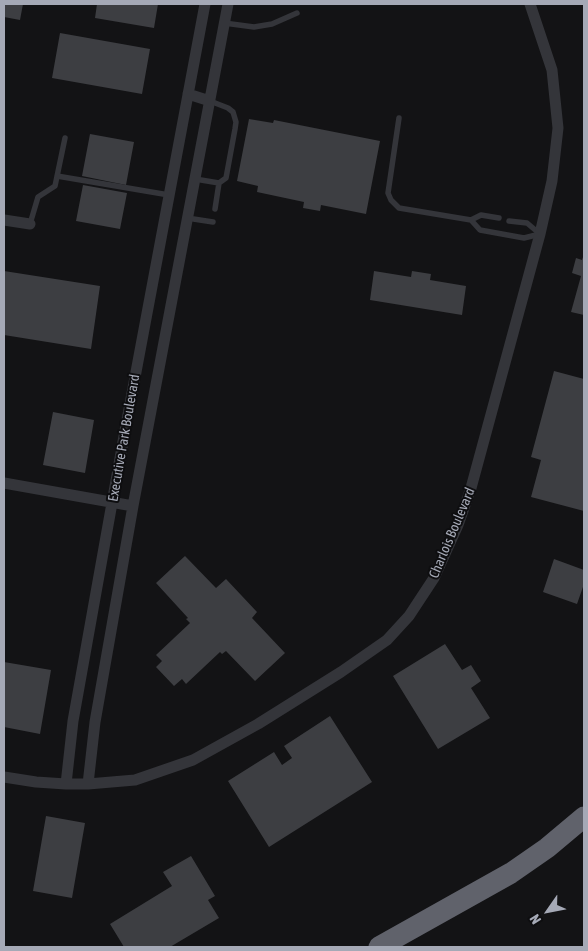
<!DOCTYPE html>
<html>
<head>
<meta charset="utf-8">
<style>
  body { margin:0 }
  #map { position:relative; width:588px; height:951px; overflow:hidden; background:#131315; font-family:"Asap Condensed",sans-serif }
  canvas { display:block }
  .frame { position:absolute; inset:0; border:5px solid #a5a9b6; pointer-events:none }
  .north { position:absolute; left:523px; top:886px; width:50px; height:50px; -webkit-text-stroke:4px #0e0e10; paint-order:stroke; rotate:237deg; font-size:14px; font-weight:700; line-height:20px; text-align:center; color:#a5a9b6 }
  .north::after { content:''; display:block; margin:auto; width:18px; height:22px; background:#a5a9b6; clip-path:polygon(50% 0,100% 100%,50% 72%,0 100%) }
</style>
</head>
<body>
<div id="map">
<canvas width="588" height="951"></canvas>
<div class="frame"></div>
<div class="north">N</div>
</div>
<script>
const g = document.querySelector('canvas').getContext('2d');
g.lineJoin = 'round';
function paint(path, color) {
  g.fillStyle = color;
  g.fill(path, 'evenodd');
}
function shape(rows) {
  const path = new Path2D();
  for (const r of rows) {
    path.moveTo(r[0], r[1]);
    for (let i = 2; i < r.length; i += 2) path.lineTo(r[i], r[i + 1]);
  }
  return path;
}
function trace(path, color, width, dash) {
  g.strokeStyle = color;
  g.lineWidth = width;
  g.lineCap = dash ? 'butt' : 'round';
  g.setLineDash(dash || []);
  g.stroke(path);
}
function label(font, color, halo, rows, align = 'center') {
  g.font = font + ' "Asap Condensed",sans-serif';
  g.lineWidth = 4;
  g.setLineDash([]);
  g.textBaseline = 'middle';
  g.strokeStyle = halo;
  g.fillStyle = color;
  for (const [text, x, y, turn = 0] of rows) {
    g.save();
    g.translate(x, y);
    g.rotate((+turn || 0) * Math.PI / 180);
    g.textAlign = isNaN(turn) ? turn : align;
    if (halo) g.strokeText(text, 0, 0);
    g.fillText(text, 0, 0);
    g.restore();
  }
}
const building = shape([
  [4,4,23,4,20,20,4,17],
  [97,4,158,4,154,28,95,18],
  [60,33,150,49,142,94,52,78],
  [249,119,273,123,274,120,380,141,366,214,321,205,320,211,303,208,304,202,257,192,258,186,237,181],
  [90,134,134,142,126,185,82,176],
  [83,185,127,193,120,229,76,221],
  [584,254,584,315,571,312,581,276,572,273,576,258,582,260],
  [4,271,100,286,91,349,4,335],
  [374,271,411,277,412,271,431,274,430,280,466,286,462,315,370,300],
  [554,371,584,379,584,511,531,497,541,460,531,457],
  [53,412,94,420,85,473,43,465],
  [185,556,216,588,226,579,257,612,252,618,285,653,255,681,226,651,222,654,220,652,186,684,182,679,174,686,156,667,162,661,156,655,190,623,186,619,188,618,156,583],
  [554,559,584,570,584,584,577,604,543,592],
  [445,644,462,670,471,665,481,681,471,688,490,718,438,749,393,676],
  [4,662,51,670,40,734,4,727],
  [330,716,372,782,269,847,228,781,274,752,282,765,292,758,284,746],
  [46,816,85,823,72,898,33,891],
  [191,856,215,896,208,900,219,918,170,947,124,947,110,924,172,886,163,872]
]);
const service = shape([
  [224,23,254,27,272,24,297,13],
  [399,118,388,193,391,200,399,208,471,220,480,230,524,238,540,234],
  [57,176,169,195],
  [195,179,219,183,226,178,235,129,236,122,233,112,228,108,210,101],
  [215,209,219,183],
  [187,218,213,222],
  [471,220,481,215,499,218],
  [509,221,527,223,540,234],
  [30,224,38,197,55,186,65,138]
]);
const minor = shape([
  [188,94,210,101],
  [4,220,30,224],
  [4,483,133,506],
  [4,777,36,782,66,784,88,784,135,780,193,760,258,724,341,672,387,640,409,616,434,578,458,525,471,488,540,234,552,181,558,128,552,70,530,4],
  [66,784,73,721,124,436,205,4],
  [88,784,95,722,133,506,228,4]
]);
const motorway = shape([
  [379,947,511,873,547,848,584,817]
]);
const streetNames = [
  ["Executive Park Boulevard",124,438,-80],
  ["Charlois Boulevard",452,533,-67]
];
paint(building, '#3d3e42');
trace(service, '#34353a', 5.5);
trace(minor, '#34353a', 11);
trace(motorway, '#60626b', 21);
label('14px', '#a5a9b6', '#0e0e10', streetNames);
</script>
</body>
</html>
